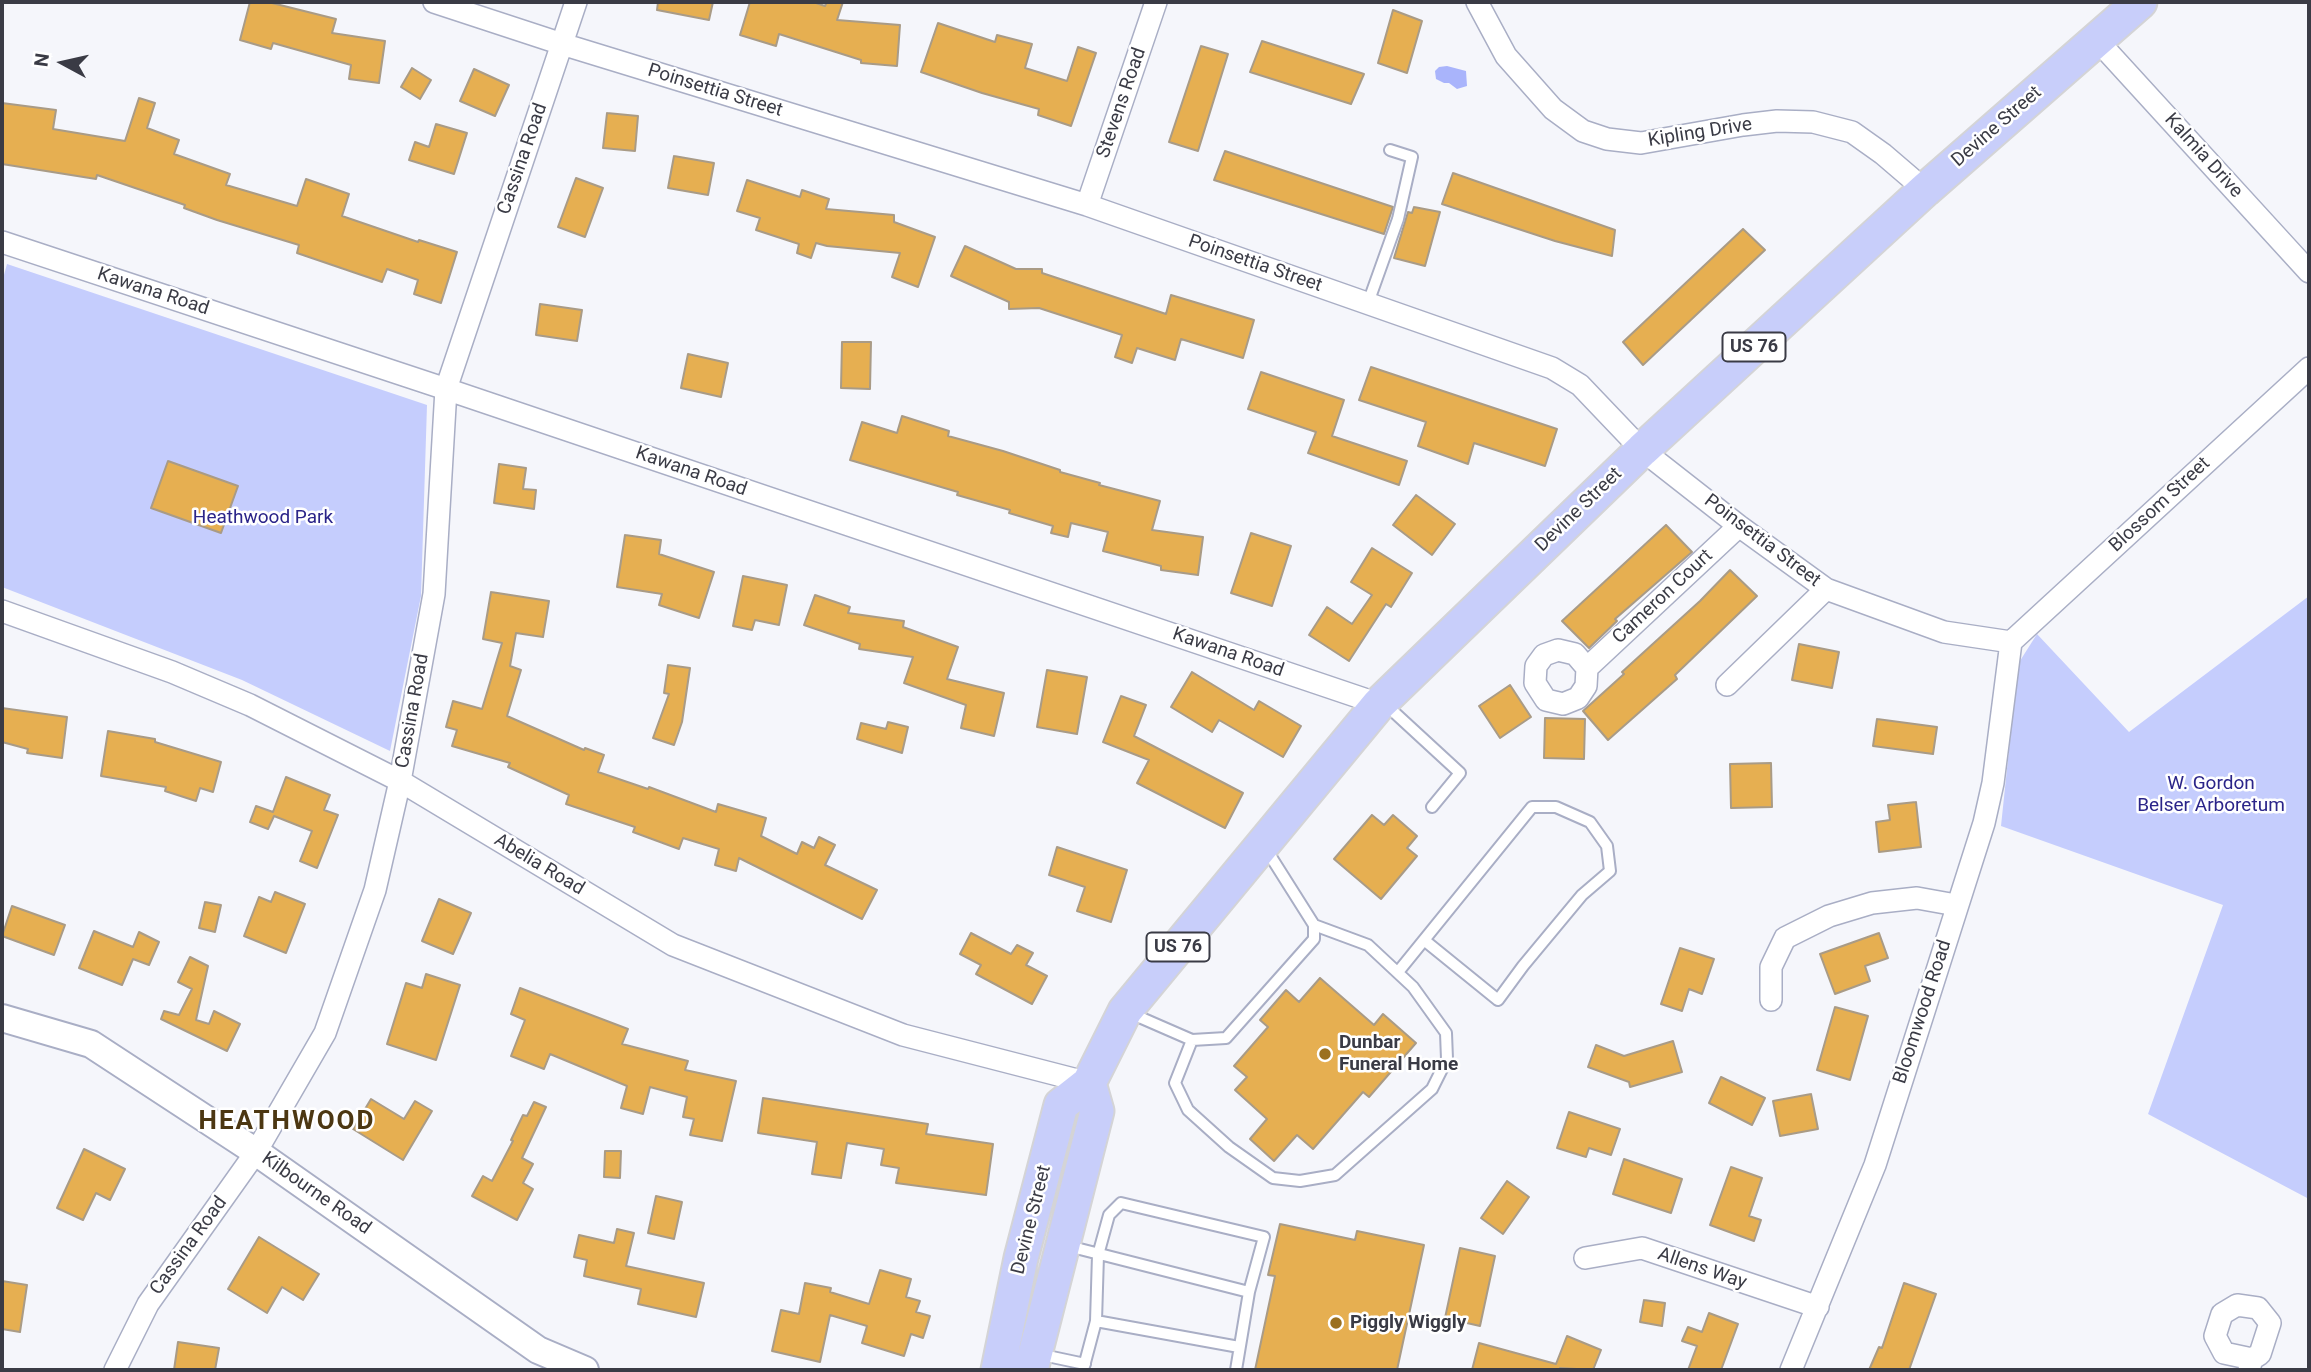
<!DOCTYPE html>
<html>
<head>
<meta charset="utf-8">
<style>
  body { margin:0 }
  #map { position:relative; width:2311px; height:1372px; overflow:hidden; background:#f5f6fb; font-family:Roboto,sans-serif }
  canvas { display:block }
  .frame { position:absolute; inset:0; border:4px solid #3a3b45; pointer-events:none }
  .north { position:absolute; left:28px; top:28px; width:70px; height:70px; -webkit-text-stroke:5px #fff; paint-order:stroke; rotate:278deg; font-size:19px; font-weight:700; line-height:28px; text-align:center; color:#3a3b45 }
  .north::after { content:''; display:block; margin:auto; width:24px; height:32px; background:#3a3b45; clip-path:polygon(50% 0,100% 100%,50% 72%,0 100%) }
</style>
</head>
<body>
<div id="map">
<canvas width="2311" height="1372"></canvas>
<div class="frame"></div>
<div class="north">N</div>
</div>
<script>
const g = document.querySelector('canvas').getContext('2d');
g.lineJoin = 'round';
function paint(path, color) {
  g.fillStyle = color;
  g.fill(path, 'evenodd');
}
function shape(rows) {
  const path = new Path2D();
  for (const r of rows) {
    path.moveTo(r[0], r[1]);
    for (let i = 2; i < r.length; i += 2) path.lineTo(r[i], r[i + 1]);
  }
  return path;
}
function trace(path, color, width, dash) {
  g.strokeStyle = color;
  g.lineWidth = width;
  g.lineCap = dash ? 'butt' : 'round';
  g.setLineDash(dash || []);
  g.stroke(path);
}
function label(font, color, halo, rows, align = 'center') {
  g.font = font + ' Roboto,sans-serif';
  g.lineWidth = 5;
  g.setLineDash([]);
  g.textBaseline = 'middle';
  g.strokeStyle = halo;
  g.fillStyle = color;
  for (const [text, x, y, turn = 0] of rows) {
    g.save();
    g.translate(x, y);
    g.rotate((+turn || 0) * Math.PI / 180);
    g.textAlign = isNaN(turn) ? turn : align;
    if (halo) g.strokeText(text, 0, 0);
    g.fillText(text, 0, 0);
    g.restore();
  }
}
const green = shape([
  [7,264,427,405,421,596,390,751,242,680,2,587,2,282],
  [2309,596,2309,1199,2148,1114,2223,905,2001,826,2018,664,2037,634,2129,732]
]);
const water = shape([
  [1447,66,1466,71,1467,86,1457,89,1449,83,1444,83,1436,79,1435,71,1439,67]
]);
const building = shape([
  [250,2,268,2,336,19,332,33,385,41,379,83,349,79,351,65,273,43,271,49,240,40,250,2],
  [658,2,713,2,709,20,657,10,658,2],
  [750,2,813,2,825,6,827,2,843,2,837,20,900,25,897,66,861,63,861,60,779,34,776,46,740,35,750,2],
  [1393,10,1422,21,1407,73,1378,63,1393,10],
  [938,23,995,42,997,35,1032,44,1025,68,1067,81,1078,47,1096,53,1071,126,1038,115,1039,109,982,93,921,72,938,23],
  [1262,41,1364,74,1351,104,1250,72,1262,41],
  [1201,46,1228,54,1198,151,1169,142,1201,46],
  [412,68,431,80,420,99,401,87,412,68],
  [474,69,509,85,495,116,460,101,474,69],
  [139,98,155,103,147,128,179,140,174,154,230,174,226,185,297,206,306,179,349,194,342,216,418,242,419,240,457,252,441,303,414,294,418,280,387,269,382,282,297,253,299,245,217,220,184,208,185,205,97,175,96,179,2,164,2,103,56,110,53,129,125,141,139,98],
  [607,113,638,116,635,151,603,148,607,113],
  [436,124,467,133,454,174,409,160,415,142,429,147,436,124],
  [1225,151,1393,207,1384,234,1214,180,1225,151],
  [674,156,714,163,708,195,668,188,674,156],
  [1453,173,1615,230,1612,256,1555,241,1442,204,1453,173],
  [576,178,603,188,585,237,558,227,576,178],
  [747,180,800,197,802,190,829,199,826,209,894,215,894,222,935,237,918,287,892,277,900,253,827,246,816,243,811,258,797,253,799,244,756,230,760,218,737,211,747,180],
  [1414,207,1440,212,1425,266,1394,258,1408,212,1412,213,1414,207],
  [1743,229,1765,250,1643,365,1623,342,1743,229],
  [965,246,1016,269,1042,269,1042,273,1166,314,1171,295,1254,320,1243,358,1181,339,1175,360,1137,348,1132,363,1115,357,1122,335,1039,308,1009,309,1009,302,951,276,965,246],
  [540,304,582,310,577,341,536,335,540,304],
  [842,342,871,342,870,389,841,388,842,342],
  [688,354,728,363,721,397,681,388,688,354],
  [1371,367,1557,429,1545,466,1474,443,1468,464,1418,446,1426,422,1359,400,1371,367],
  [1261,372,1344,400,1332,436,1407,461,1399,485,1308,453,1316,432,1248,409,1261,372],
  [902,416,949,431,948,436,1003,451,1060,470,1060,472,1100,483,1099,485,1160,501,1152,530,1203,537,1198,575,1161,570,1161,566,1103,551,1108,532,1071,523,1068,537,1051,533,1053,526,1009,513,1010,510,957,495,958,492,850,460,862,422,897,433,902,416],
  [168,461,238,486,221,533,151,508,168,461],
  [499,464,526,468,523,489,536,490,534,509,494,503,499,464],
  [1416,495,1455,524,1432,555,1393,525,1416,495],
  [1666,525,1692,552,1615,619,1617,621,1589,648,1562,621,1666,525],
  [1251,533,1291,546,1272,606,1231,593,1251,533],
  [625,535,661,540,659,554,714,572,699,618,659,605,662,594,617,587,625,535],
  [1372,548,1412,573,1391,607,1386,604,1349,661,1309,635,1327,607,1352,624,1372,595,1351,582,1372,548],
  [1730,570,1757,596,1675,675,1677,679,1608,740,1583,711,1624,674,1622,672,1700,601,1730,570],
  [743,576,787,585,779,625,755,620,752,630,733,626,743,576],
  [491,592,549,601,543,637,516,633,510,666,521,670,507,716,584,750,585,748,604,755,598,772,648,789,649,787,716,812,718,804,766,818,761,836,797,854,802,842,814,848,819,837,835,845,825,865,877,890,862,919,739,858,736,871,715,865,719,849,683,838,679,849,633,832,635,827,566,804,569,795,508,767,510,763,452,746,457,730,446,727,453,701,482,709,502,643,483,639,491,592],
  [815,595,850,607,848,613,904,621,903,627,958,647,947,679,1004,693,994,736,961,728,966,705,904,683,913,657,859,649,860,644,804,625,815,595],
  [1799,644,1839,652,1832,688,1792,680,1799,644],
  [668,665,690,668,682,722,674,745,653,738,669,694,664,693,668,665],
  [1047,670,1087,677,1077,734,1037,727,1047,670],
  [1192,672,1254,710,1259,701,1301,726,1283,757,1219,720,1212,732,1171,707,1192,672],
  [1510,685,1531,717,1500,738,1479,706,1510,685],
  [1121,696,1146,705,1134,736,1243,793,1225,828,1137,783,1149,760,1103,742,1121,696],
  [2,708,67,717,62,758,27,753,28,749,2,742,2,708],
  [1545,718,1585,719,1584,759,1544,758,1545,718],
  [1877,719,1937,727,1933,754,1873,746,1877,719],
  [888,722,908,727,902,753,857,739,861,723,886,729,888,722],
  [108,731,155,739,155,742,221,762,213,792,200,788,196,801,165,791,166,787,101,776,108,731],
  [1771,763,1772,807,1731,808,1730,764,1771,763],
  [286,777,330,795,324,810,338,815,317,868,300,861,312,831,274,816,268,829,250,822,256,806,273,812,286,777],
  [1916,802,1921,847,1879,852,1876,822,1890,820,1888,805,1916,802],
  [1372,815,1384,825,1393,815,1417,836,1407,848,1417,856,1381,899,1334,859,1372,815],
  [1057,847,1127,870,1111,922,1077,911,1085,887,1049,875,1057,847],
  [275,892,305,904,286,953,244,936,259,897,271,902,275,892],
  [439,899,471,913,453,954,422,941,439,899],
  [205,902,221,905,215,932,199,928,205,902],
  [12,906,65,925,54,955,2,936,12,906],
  [94,931,133,947,139,932,159,942,149,965,133,959,122,985,79,968,94,931],
  [971,933,1011,954,1017,945,1033,953,1026,965,1047,976,1032,1004,976,974,981,965,960,954,971,933],
  [1879,933,1888,958,1865,966,1870,981,1835,994,1820,954,1879,933],
  [1680,948,1714,959,1702,994,1689,989,1682,1011,1661,1004,1680,948],
  [190,957,208,966,196,1020,209,1024,214,1011,240,1024,227,1051,161,1019,164,1011,179,1015,192,989,178,982,190,957],
  [426,974,460,985,436,1060,387,1044,406,983,422,988,426,974],
  [1320,978,1374,1025,1383,1014,1416,1043,1369,1097,1363,1092,1313,1149,1297,1135,1274,1161,1250,1139,1267,1119,1235,1090,1247,1077,1234,1066,1268,1027,1260,1020,1286,990,1299,1002,1320,978],
  [520,988,628,1029,622,1044,688,1061,685,1070,736,1081,722,1141,690,1135,694,1119,683,1117,687,1097,650,1087,643,1114,621,1108,627,1086,550,1054,544,1069,511,1056,525,1020,511,1014,520,988],
  [1835,1007,1868,1016,1850,1080,1817,1070,1835,1007],
  [1673,1041,1682,1072,1630,1087,1629,1082,1588,1067,1596,1045,1624,1056,1673,1041],
  [1721,1077,1765,1098,1752,1125,1709,1103,1721,1077],
  [1811,1094,1818,1129,1780,1136,1773,1101,1811,1094],
  [763,1098,928,1124,926,1134,993,1144,986,1195,896,1183,899,1168,881,1165,884,1149,847,1143,841,1178,812,1174,817,1142,758,1133,763,1098],
  [371,1099,404,1119,415,1101,432,1111,403,1160,353,1129,371,1099],
  [534,1102,546,1107,522,1158,533,1164,523,1183,533,1189,517,1220,472,1196,483,1176,492,1181,513,1141,511,1140,523,1115,527,1116,534,1102],
  [1569,1112,1620,1129,1611,1155,1589,1148,1586,1157,1557,1148,1569,1112],
  [84,1149,125,1169,110,1200,96,1193,83,1220,57,1208,84,1149],
  [605,1151,621,1151,620,1178,604,1177,605,1151],
  [1624,1159,1682,1179,1671,1213,1613,1194,1624,1159],
  [1731,1167,1762,1178,1749,1216,1761,1220,1754,1241,1710,1225,1731,1167],
  [1507,1181,1529,1197,1503,1234,1481,1218,1507,1181],
  [656,1196,682,1202,674,1239,648,1233,656,1196],
  [1280,1224,1355,1240,1357,1231,1424,1245,1397,1370,1255,1370,1275,1276,1268,1275,1280,1224],
  [617,1229,634,1233,626,1266,704,1283,696,1317,638,1304,641,1289,584,1276,587,1260,574,1257,579,1235,614,1243,617,1229],
  [259,1237,319,1274,303,1300,282,1287,267,1313,228,1289,259,1237],
  [1460,1248,1495,1256,1480,1326,1445,1318,1460,1248],
  [880,1270,911,1279,906,1297,920,1301,916,1312,930,1316,923,1338,911,1334,904,1356,862,1343,867,1326,830,1315,820,1362,772,1351,781,1310,799,1314,805,1283,831,1288,830,1292,869,1304,880,1270],
  [2,1281,27,1285,20,1332,2,1329,2,1281],
  [1904,1283,1936,1294,1909,1370,1869,1370,1879,1347,1882,1348,1904,1283],
  [1644,1300,1665,1303,1662,1326,1640,1322,1644,1300],
  [1709,1313,1738,1324,1721,1370,1688,1370,1697,1346,1682,1341,1688,1327,1702,1332,1709,1313],
  [1567,1336,1601,1350,1593,1370,1560,1368,1560,1370,1472,1370,1479,1343,1556,1364,1567,1336],
  [178,1342,219,1348,215,1370,174,1370,178,1342]
]);
const service = shape([
  [1368,303,1398,219,1412,157,1390,150],
  [1384,703,1460,773,1432,807],
  [1398,972,1424,940,1532,807,1556,807,1590,822,1607,846,1610,871,1582,895,1523,966,1498,1000,1424,940],
  [1130,1013,1192,1040,1226,1038,1314,939,1314,925,1266,849],
  [1192,1040,1175,1083,1188,1110,1229,1147,1273,1178,1300,1181,1335,1175,1432,1089,1447,1059,1446,1033,1413,987,1368,945,1314,925],
  [1068,1246,1249,1292],
  [1096,1321,1239,1347],
  [1038,1354,1085,1364],
  [1083,1370,1096,1321,1098,1255,1109,1215,1121,1203,1264,1237,1249,1292,1236,1370]
]);
const minor = shape([
  [434,2,562,44,1087,205,1552,368,1580,385,1642,450,1739,526,1826,589,1944,632,2011,642],
  [1477,2,1506,56,1553,109,1583,131,1607,139,1641,143,1743,125,1777,121,1813,122,1852,132,1883,154,1925,190],
  [2097,40,2309,272],
  [1087,205,1156,2],
  [2,242,446,389,1379,704],
  [2,611,172,672,250,705,400,781,673,945,903,1035,1089,1083],
  [2011,642,2309,368],
  [1587,668,1575,654,1558,650,1544,655,1536,666,1535,683,1546,700,1563,704,1578,698,1586,686,1587,668,1739,526],
  [1727,685,1826,589],
  [1771,1000,1771,967,1785,938,1829,916,1872,903,1917,898,1956,905],
  [1585,1258,1642,1248,1818,1307],
  [115,1370,148,1304,256,1152,325,1033,375,890,400,781,434,594,446,389,576,2],
  [1791,1370,1875,1165,1984,823,1993,783,2011,642],
  [2249,1370,2252,1359,2260,1354,2270,1323,2258,1308,2237,1305,2222,1314,2215,1336,2224,1353,2252,1359]
]);
const tertiary = shape([
  [2,1018,91,1044,256,1152,538,1350,585,1370]
]);
const primary = shape([
  [998,1370,1021,1258,1061,1105,1089,1083,1125,1011,1379,704,1642,450,1925,190,2140,2],
  [1031,1370,1097,1111,1089,1083]
]);
const markers = [
  [1325,1054,7,"#9b701f"],
  [1336,1323,7,"#9b701f"]
];
const shields = [
  [1754,347,63],
  [1178,947,63]
];
const shieldNames = [
  ["US 76",1754,347],
  ["US 76",1178,947]
];
const streetNames = [
  ["Poinsettia Street",715,91,17],
  ["Stevens Road",1122,103,-71],
  ["Devine Street",1997,127,-41],
  ["Kipling Drive",1700,133,-9],
  ["Kalmia Drive",2203,156,48],
  ["Cassina Road",523,159,-71],
  ["Poinsettia Street",1255,264,19],
  ["Kawana Road",153,292,18],
  ["Kawana Road",691,472,19],
  ["Blossom Street",2160,505,-43],
  ["Devine Street",1579,510,-44],
  ["Poinsettia Street",1762,541,37],
  ["Cameron Court",1663,597,-43],
  ["Kawana Road",1228,653,19],
  ["Cassina Road",413,711,-80],
  ["Abelia Road",539,865,31],
  ["Bloomwood Road",1923,1012,-72],
  ["Kilbourne Road",316,1194,35],
  ["Devine Street",1032,1220,-76],
  ["Cassina Road",189,1246,-54],
  ["Allens Way",1702,1269,19]
];
const parkNames = [
  ["Heathwood Park",263,518],
  ["W. Gordon",2211,784],
  ["Belser Arboretum",2211,806]
];
const poiNames = [
  ["Dunbar",1339,1043],
  ["Funeral Home",1339,1065],
  ["Piggly Wiggly",1350,1323]
];
const districtNames = [
  ["HEATHWOOD",287,1122]
];
paint(green, '#c5cdfd');
paint(water, '#a9b4fb');
paint(building, '#e6af51');
trace(building, '#a99b86', 2);
trace(service, '#a9aec5', 14);
trace(minor, '#a9aec5', 24);
trace(tertiary, '#a9aec5', 30);
trace(primary, '#d4d4d6', 37);
trace(service, '#fff', 10);
trace(minor, '#fff', 21);
trace(tertiary, '#fff', 26);
trace(primary, '#c8cefa', 33);
for (const [x, y, r, color] of markers) {
  const dot = new Path2D();
  dot.arc(x, y, r, 0, 2 * Math.PI);
  g.fillStyle = color;
  g.fill(dot);
  trace(dot, '#fff', 2.5);
}
for (const [x, y, w] of shields) {
  const box = new Path2D();
  box.roundRect(x - w / 2, y - 14.5, w, 29, 5);
  g.fillStyle = '#fff';
  g.fill(box);
  trace(box, '#3a3b45', 2);
}
label('bold 18px', '#3a3b45', null, shieldNames);
label('19px', '#3a3b45', '#fff', streetNames);
label('19px', '#2b2589', '#fff', parkNames);
label('bold 19px', '#3a3b45', '#fff', poiNames, 'left');
g.letterSpacing = '2px';
label('bold 26px', '#4c3712', '#fff', districtNames);
g.letterSpacing = '0px';
</script>
</body>
</html>
